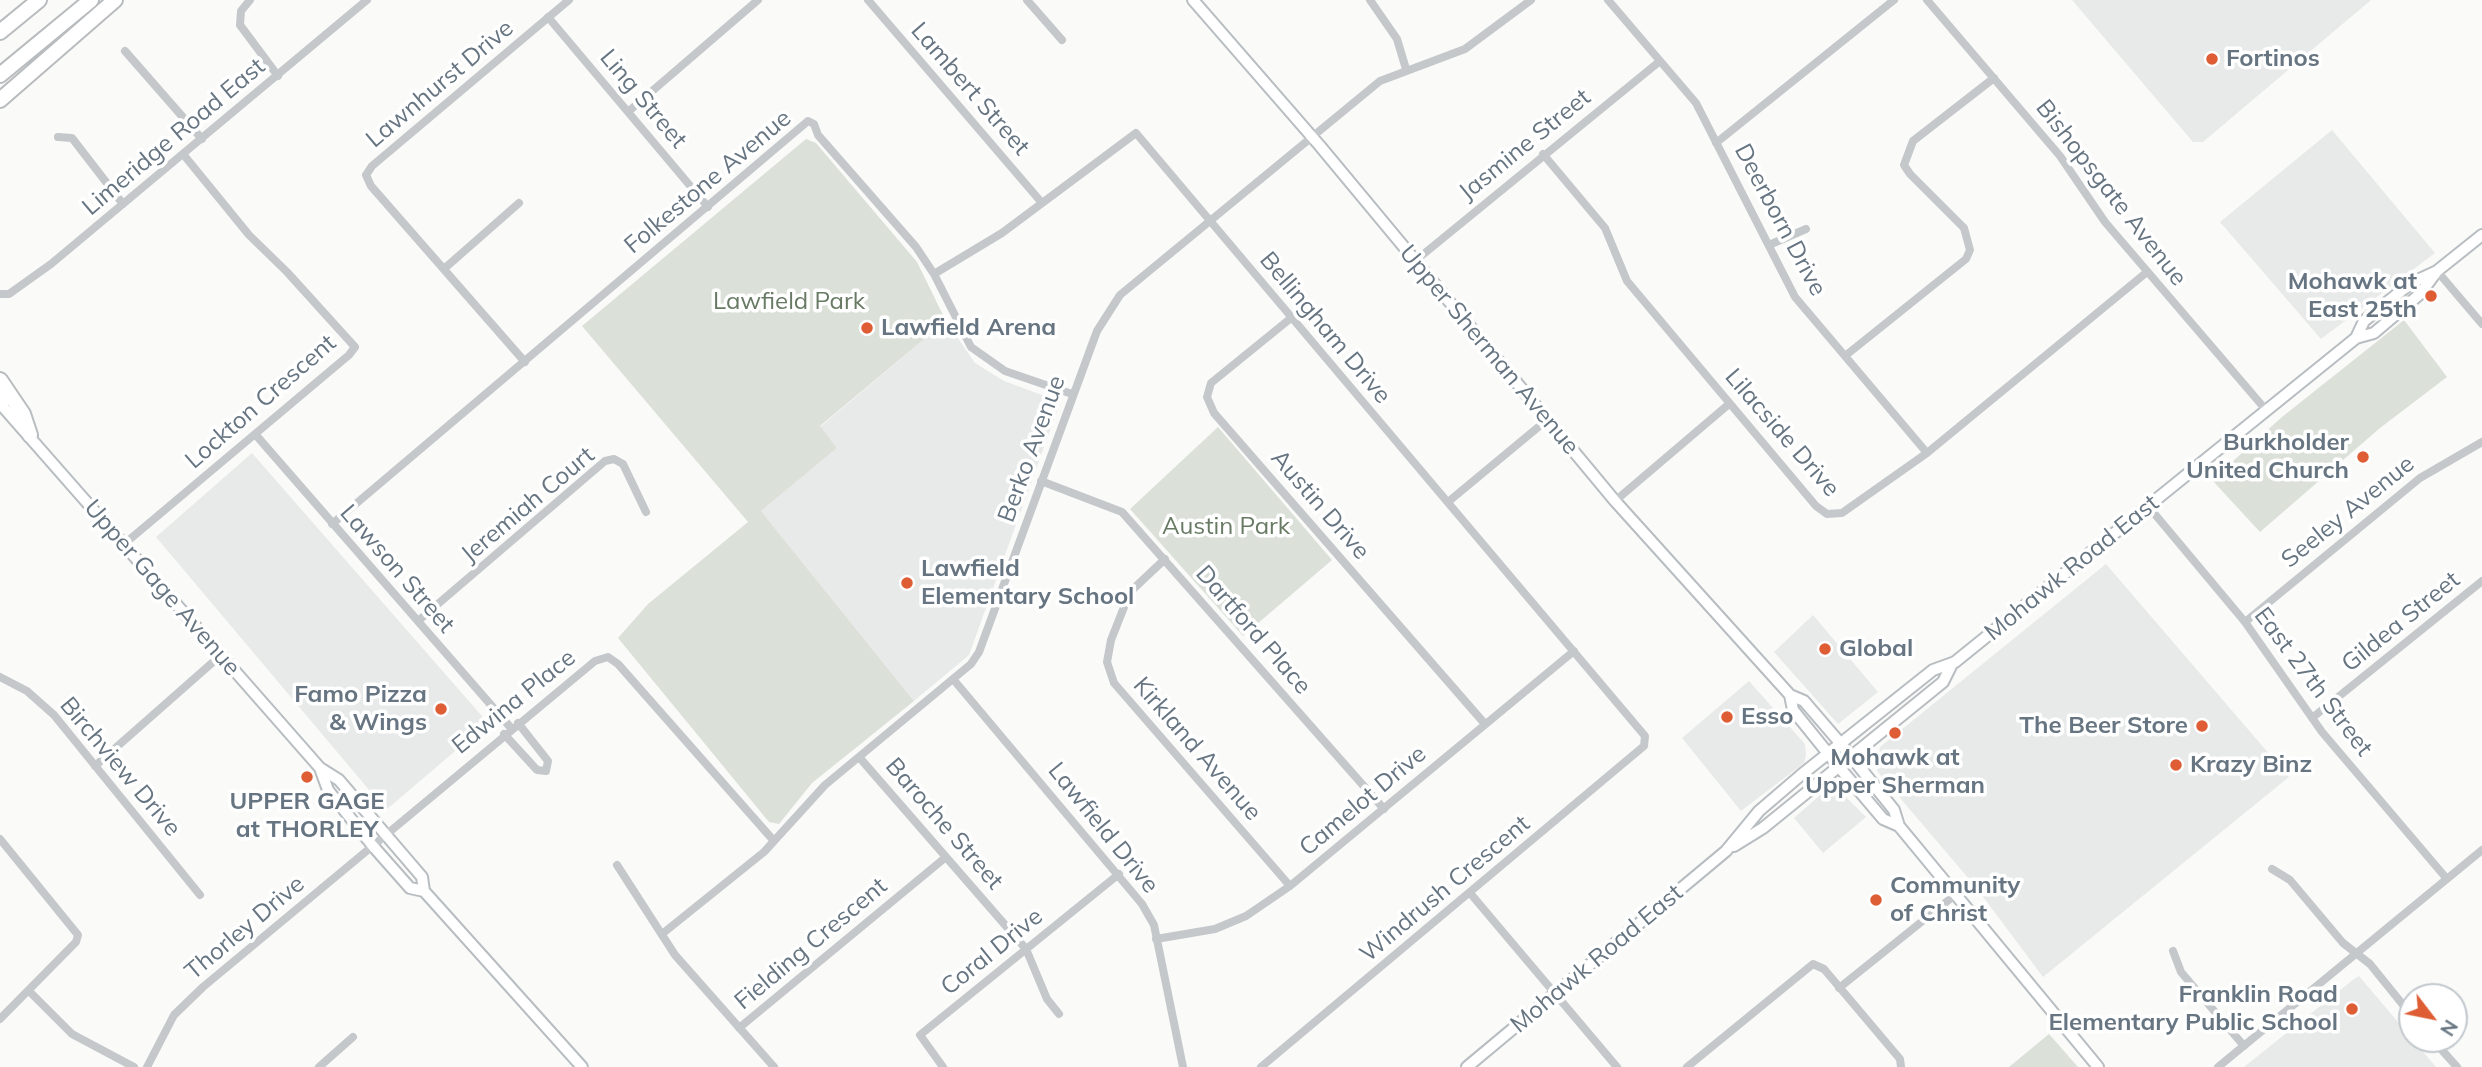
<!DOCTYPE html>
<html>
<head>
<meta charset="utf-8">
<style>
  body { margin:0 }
  #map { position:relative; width:2482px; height:1067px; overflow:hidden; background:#fafaf8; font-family:Mulish,sans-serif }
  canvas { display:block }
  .north { position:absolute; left:2398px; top:983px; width:70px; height:70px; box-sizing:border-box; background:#fff; border:2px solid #c2c8cd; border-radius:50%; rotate:122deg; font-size:19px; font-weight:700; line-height:28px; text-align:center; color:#667581 }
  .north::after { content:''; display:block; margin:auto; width:24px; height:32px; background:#de5d34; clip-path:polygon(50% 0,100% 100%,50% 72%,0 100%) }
</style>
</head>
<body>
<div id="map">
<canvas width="2482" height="1067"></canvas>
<div class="north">N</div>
</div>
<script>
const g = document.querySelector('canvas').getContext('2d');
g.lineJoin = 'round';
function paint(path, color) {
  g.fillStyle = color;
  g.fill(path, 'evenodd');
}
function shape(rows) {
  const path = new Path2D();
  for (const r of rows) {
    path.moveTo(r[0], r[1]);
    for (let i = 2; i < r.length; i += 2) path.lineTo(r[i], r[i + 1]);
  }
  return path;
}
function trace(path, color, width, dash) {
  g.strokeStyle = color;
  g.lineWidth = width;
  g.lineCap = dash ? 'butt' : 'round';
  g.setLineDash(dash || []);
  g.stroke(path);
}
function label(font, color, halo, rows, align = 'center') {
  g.font = font + ' Mulish,sans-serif';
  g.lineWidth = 7;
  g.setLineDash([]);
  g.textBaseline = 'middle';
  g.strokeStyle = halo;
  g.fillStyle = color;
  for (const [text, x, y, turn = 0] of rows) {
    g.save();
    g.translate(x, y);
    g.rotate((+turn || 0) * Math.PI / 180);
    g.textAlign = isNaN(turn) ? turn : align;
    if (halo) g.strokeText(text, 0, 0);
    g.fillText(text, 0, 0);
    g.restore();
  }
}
const built = shape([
  [2072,0,2371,0,2203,142,2193,142],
  [2332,130,2435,253,2321,339,2220,222],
  [946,321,975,363,1004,381,1053,399,1058,408,969,655,914,701,761,511,837,448,820,427],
  [252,453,488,723,386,810,156,537],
  [2106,564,2289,777,2043,977,1975,886,1877,771,1880,747],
  [1813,615,1878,692,1838,724,1774,652],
  [1749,681,1805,744,1806,755,1804,763,1741,811,1682,738],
  [1836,787,1866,817,1823,853,1794,818,1828,788],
  [2359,976,2436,1067,2244,1067,2354,979]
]);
const green = shape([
  [806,139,816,143,917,262,946,321,820,426,837,448,761,511,914,701,812,783,779,824,769,822,618,638,648,604,748,522,582,326],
  [2404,320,2447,377,2380,428,2260,532,2212,480,2282,417],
  [1218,427,1332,560,1243,636,1130,509],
  [2049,1034,2078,1067,2009,1067]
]);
const minor = shape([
  [250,0,241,11,240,25,278,76],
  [868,0,1042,203],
  [1027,0,1062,40],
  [1370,0,1397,39,1406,69],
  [1608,0,1696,103,1795,297,1927,453],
  [1927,0,2060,156,2105,222,2266,410],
  [548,17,708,207],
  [125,51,202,139],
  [629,111,758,0],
  [58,137,72,138,123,204],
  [1716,143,1894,0],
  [1543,154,1605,228,1627,281,1816,506,1827,514,1842,513,1927,453,2147,272],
  [1769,245,1806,229],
  [1415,261,1660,61],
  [445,268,519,203],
  [2437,271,2482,324],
  [934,274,1002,233,1136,133,1645,736,1644,746,1261,1067],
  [0,294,9,294,51,264,367,0],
  [1291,318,1211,383,1207,397,1214,413,1485,724],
  [1845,356,1966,259,1970,250,1964,228,1910,174,1904,165,1913,141,1994,78],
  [525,362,371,186,366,175,372,166,569,0],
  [255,434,511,728],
  [1041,481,1122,512,1384,809],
  [1615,501,1729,404],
  [1448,502,1548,419],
  [2148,506,2245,622,2322,732,2447,879],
  [332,524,808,121,814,124,818,135,916,247,934,274,971,347,1005,371,1072,394],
  [123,545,349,355,355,347,287,272,249,235,183,154],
  [1165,559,1130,592,1111,640,1107,662,1114,683,1290,886],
  [418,621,605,461,614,459,623,464,646,512],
  [2245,622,2420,478,2482,442],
  [0,677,27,691,54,715,200,895],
  [953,679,1142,904,1154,925,1183,1067],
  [2312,718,2482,581],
  [504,734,537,770,546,771,548,761,518,723],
  [859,757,1026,949,1047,999,1059,1014],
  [95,766,221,655],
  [0,839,78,935,76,942,0,1019],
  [617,865,675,955,774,1067],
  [2272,869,2290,880,2343,943,2370,964,2412,1016],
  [1470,893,1617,1067],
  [662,934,764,852,825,785,971,664,979,652,1097,331,1120,295,1380,81,1465,49,1531,0],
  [1156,939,1215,929,1246,916,1290,886,1574,651],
  [2173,951,2181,972,2244,1046],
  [1839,988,1955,895],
  [29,991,72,1034,134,1067],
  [739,1028,946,857],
  [2432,1039,2457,1067],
  [147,1067,174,1015,203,987,595,661,608,657,618,664,774,841],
  [319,1067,353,1037],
  [943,1067,920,1035,1119,874],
  [1687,1067,1813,964,1824,969,1900,1059,1901,1067],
  [2218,1067,2482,850]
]);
const secondary = shape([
  [1193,0,1320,146,1615,501,1790,695,1804,701,1841,744,1894,810,1899,826,2098,1067],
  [2356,338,2364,321,2411,283,2437,271,2482,235],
  [0,394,4,408,320,768,339,780,422,877,424,891,582,1067],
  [1790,695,1793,710,1839,767,1883,819,1899,826],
  [320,768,328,790,372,845,410,888,424,891],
  [1734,846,1763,828,1943,682,1951,666],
  [1467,1067,1726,851,1759,811,1801,775,1933,670,1955,662,2356,338,2374,333,2420,294,2437,271]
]);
const motorway = shape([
  [0,32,39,0],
  [0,75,91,0],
  [0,100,115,0],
  [0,380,23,414,30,435]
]);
const markers = [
  [2212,59,7,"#de5d34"],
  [2431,296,7,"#de5d34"],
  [867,328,7,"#de5d34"],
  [2363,457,7,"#de5d34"],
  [907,583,7,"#de5d34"],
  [1825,649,7,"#de5d34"],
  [441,709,7,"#de5d34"],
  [1727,717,7,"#de5d34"],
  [2202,726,7,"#de5d34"],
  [1895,733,7,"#de5d34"],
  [2176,765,7,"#de5d34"],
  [307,777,7,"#de5d34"],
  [1876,900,7,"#de5d34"],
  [2352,1009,7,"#de5d34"]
];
const poiNames = [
  ["Fortinos",2226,59],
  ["Mohawk at",2417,282,"right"],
  ["East 25th",2417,310,"right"],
  ["Lawfield Arena",881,328],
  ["Burkholder",2349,443,"right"],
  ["United Church",2349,471,"right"],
  ["Lawfield",921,569],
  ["Elementary School",921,597],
  ["Global",1839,649],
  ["Famo Pizza",427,695,"right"],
  ["& Wings",427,723,"right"],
  ["Esso",1741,717],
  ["The Beer Store",2188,726,"right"],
  ["Mohawk at",1895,758,"center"],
  ["Upper Sherman",1895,786,"center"],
  ["Krazy Binz",2190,765],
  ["UPPER GAGE",307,802,"center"],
  ["at THORLEY",307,830,"center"],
  ["Community",1890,886],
  ["of Christ",1890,914],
  ["Franklin Road",2338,995,"right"],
  ["Elementary Public School",2338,1023,"right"]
];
const streetNames = [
  ["Lawnhurst Drive",440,84,-40],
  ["Lambert Street",970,89,49],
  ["Ling Street",643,99,50],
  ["Limeridge Road East",174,137,-40],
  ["Jasmine Street",1525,145,-39],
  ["Folkestone Avenue",708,182,-40],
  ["Bishopsgate Avenue",2111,193,52],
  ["Deerborn Drive",1780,220,62],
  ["Bellingham Drive",1325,328,50],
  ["Upper Sherman Avenue",1489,350,50],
  ["Lockton Crescent",261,402,-41],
  ["Lilacside Drive",1782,433,49],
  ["Berko Avenue",1032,449,-70],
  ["Jeremiah Court",528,505,-40],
  ["Austin Drive",1320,505,49],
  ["Seeley Avenue",2348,512,-39],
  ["Mohawk Road East",2072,568,-39],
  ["Lawson Street",397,569,49],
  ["Upper Gage Avenue",162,588,49],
  ["Gildea Street",2401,622,-39],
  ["Dartford Place",1253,630,49],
  ["East 27th Street",2313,682,53],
  ["Edwina Place",514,702,-39],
  ["Kirkland Avenue",1197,749,49],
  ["Birchview Drive",120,767,50],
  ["Camelot Drive",1363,801,-40],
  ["Baroche Street",944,824,49],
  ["Lawfield Drive",1103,828,51],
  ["Windrush Crescent",1445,889,-40],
  ["Thorley Drive",245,928,-40],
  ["Fielding Crescent",811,944,-40],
  ["Coral Drive",992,952,-39],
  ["Mohawk Road East",1597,959,-40]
];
const parkNames = [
  ["Lawfield Park",789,302],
  ["Austin Park",1226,527]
];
paint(built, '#e8e9e9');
paint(green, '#dbe1d9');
trace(secondary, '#b8bdc1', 14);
trace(motorway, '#b9bcbf', 18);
trace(minor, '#c4c8cb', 8);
trace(secondary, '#fff', 10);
trace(motorway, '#fff', 14);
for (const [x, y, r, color] of markers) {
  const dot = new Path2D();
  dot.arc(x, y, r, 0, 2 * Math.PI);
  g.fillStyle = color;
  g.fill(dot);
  trace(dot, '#fff', 2.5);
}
label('bold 24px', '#667581', '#fff', poiNames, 'left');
label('24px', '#667581', '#fff', streetNames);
label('24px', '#687a64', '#fff', parkNames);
</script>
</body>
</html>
